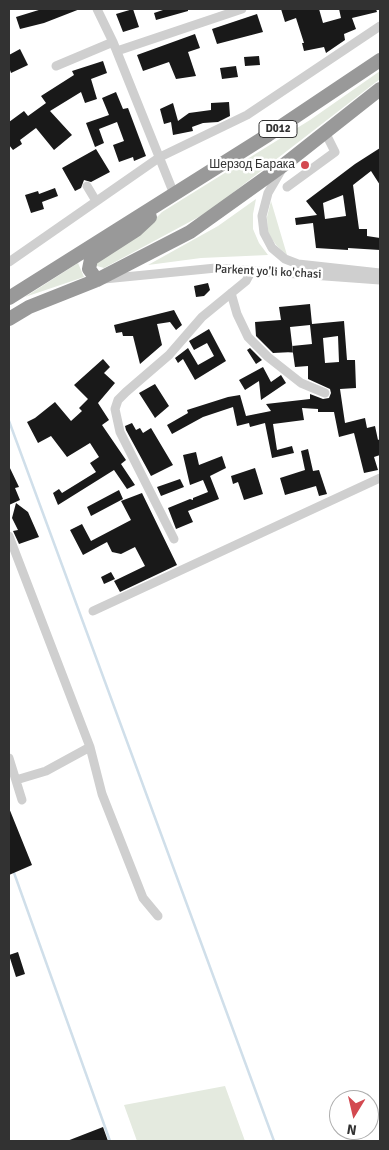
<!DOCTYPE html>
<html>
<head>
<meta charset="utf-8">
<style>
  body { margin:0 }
  #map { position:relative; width:389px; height:1150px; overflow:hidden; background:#fff; font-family:Signika,sans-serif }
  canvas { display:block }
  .frame { position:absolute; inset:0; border:10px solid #323232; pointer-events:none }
  .north { position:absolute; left:329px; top:1090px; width:50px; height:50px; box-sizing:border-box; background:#fff; border:1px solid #adadad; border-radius:50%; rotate:189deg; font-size:14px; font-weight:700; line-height:20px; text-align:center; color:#323232 }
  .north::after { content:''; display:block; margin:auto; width:18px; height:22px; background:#d34950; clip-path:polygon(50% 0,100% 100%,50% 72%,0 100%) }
</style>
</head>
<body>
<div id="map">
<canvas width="389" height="1150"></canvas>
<div class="frame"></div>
<div class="north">N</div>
</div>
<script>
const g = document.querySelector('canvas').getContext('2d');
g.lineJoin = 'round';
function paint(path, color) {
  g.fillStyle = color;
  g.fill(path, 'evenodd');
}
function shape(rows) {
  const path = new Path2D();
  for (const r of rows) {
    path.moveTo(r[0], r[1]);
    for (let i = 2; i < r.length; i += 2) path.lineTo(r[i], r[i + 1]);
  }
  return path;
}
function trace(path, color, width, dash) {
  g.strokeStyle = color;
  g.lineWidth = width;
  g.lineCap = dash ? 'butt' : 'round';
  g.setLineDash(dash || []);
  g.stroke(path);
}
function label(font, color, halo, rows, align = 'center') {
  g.font = font + ' Signika,sans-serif';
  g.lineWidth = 5;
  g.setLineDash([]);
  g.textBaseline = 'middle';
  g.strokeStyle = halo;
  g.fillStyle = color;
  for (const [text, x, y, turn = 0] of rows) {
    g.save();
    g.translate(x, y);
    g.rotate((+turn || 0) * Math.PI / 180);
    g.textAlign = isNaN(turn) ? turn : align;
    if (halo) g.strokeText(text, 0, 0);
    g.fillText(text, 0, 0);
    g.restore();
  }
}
const green = shape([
  [380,71,380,79,208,212,104,268,97,266,97,262,146,228,162,212,310,120],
  [256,199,253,214,253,229,259,243,268,255,201,258,148,265,218,226],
  [271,201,287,255,277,246,268,234,267,217],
  [78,263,84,277,25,297],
  [225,1086,245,1141,137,1141,124,1105]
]);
const stream = shape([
  [9,421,274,1141],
  [13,870,110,1141]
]);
const building = shape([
  [42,9,80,9,44,23,20,29,16,17],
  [133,9,139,27,123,32,116,14],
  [166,9,188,9,188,11,156,20,154,13],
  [281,9,319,9,323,23,341,18,339,9,376,9,377,12,352,18,356,29,344,34,345,40,326,53,324,47,304,51,302,43,304,43,296,18,285,22],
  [257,14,263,32,217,44,212,29],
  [195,34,200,48,188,52,196,76,176,79,169,62,143,71,137,55],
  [20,49,28,65,11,73,9,67,9,55],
  [259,56,260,65,245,66,244,57],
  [103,61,107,73,91,79,97,99,85,103,81,92,50,111,72,135,54,150,36,128,20,140,22,144,13,150,9,145,9,122,24,111,28,116,46,103,41,96,74,75,72,71],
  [236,66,238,77,222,79,220,68],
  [116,92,123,109,128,108,146,156,134,161,133,157,119,162,113,145,124,141,117,122,99,129,104,143,95,147,86,123,109,115,102,98],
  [229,102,230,116,218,122,203,123,192,127,193,131,173,135,171,122,164,124,160,109,173,103,178,121,189,113,211,110,211,103],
  [380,148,380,185,371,171,353,185,359,229,367,229,367,236,380,238,380,250,348,248,348,250,316,248,313,223,296,225,295,218,317,215,306,201,355,164],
  [343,195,346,216,325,219,323,203],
  [96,149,110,172,91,182,84,180,81,188,75,191,62,168],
  [55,188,58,196,42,202,44,209,31,213,25,195,38,191,39,194],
  [208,283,210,290,204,296,196,297,194,286],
  [310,304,312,324,344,321,347,360,355,360,356,388,340,389,345,423,365,418,367,428,375,426,378,440,380,439,380,455,374,457,378,470,364,473,354,433,339,437,334,412,318,412,318,409,302,408,304,420,273,424,277,450,292,446,294,453,272,458,265,423,250,427,249,423,237,426,233,407,203,417,172,434,167,425,188,413,187,410,228,397,240,395,246,416,271,411,266,404,310,399,310,394,323,399,329,398,331,393,330,389,308,379,308,366,295,367,292,346,312,344,310,325,290,327,293,352,273,353,256,336,255,322,281,320,279,307],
  [338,336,339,362,325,363,323,338],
  [174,310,182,325,176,330,170,322,157,324,162,345,140,364,133,336,123,336,122,332,116,333,114,325],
  [209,329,226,361,195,380,183,359,178,363,175,358,188,348,198,365,214,356,207,343,194,350,189,341],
  [250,348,262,360,256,364,247,350],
  [103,359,110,367,104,373,115,383,98,403,109,420,102,425,126,460,121,464,135,485,127,489,114,470,58,505,53,493,59,489,62,493,96,472,90,463,99,457,90,443,67,457,51,436,38,443,27,422,35,418,55,402,71,421,82,411,79,408,88,399,74,385],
  [263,367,271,382,281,375,286,383,261,400,259,381,245,390,239,380],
  [155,384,169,406,155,418,139,393],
  [132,423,136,430,140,428,143,433,151,428,173,465,151,476,126,430,125,426],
  [308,449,313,471,319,470,327,494,319,496,316,486,285,495,280,478,305,470,301,451],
  [196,452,199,465,222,456,226,468,210,476,219,499,188,511,193,522,176,529,168,508,190,499,193,500,193,498,208,492,203,480,190,485,183,455],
  [9,466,19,487,15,488,20,500,9,505],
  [255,468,263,494,244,500,238,482,233,484,231,476],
  [180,479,184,487,161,496,157,487],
  [119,490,123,499,91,516,87,507],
  [142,493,177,565,120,592,114,581,145,566,135,547,121,554,112,552,107,542,83,555,70,530,82,524,91,541,131,520,121,501],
  [16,503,28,512,39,537,19,544,13,531,18,530,12,518],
  [111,572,115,579,104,584,101,577],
  [9,808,32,865,9,875],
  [18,952,25,974,16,977,9,955],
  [103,1127,108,1141,67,1141]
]);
const minor = shape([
  [97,9,113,42,174,194],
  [117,51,242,9],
  [56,66,113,42],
  [282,169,268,193,262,216,264,233,272,248,285,259,298,264,380,273],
  [87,186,96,201],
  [287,187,335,152,325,132],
  [9,262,160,157,247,115,380,26],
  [104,279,216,268,380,280],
  [231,293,237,314,248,337,268,357,301,383,325,393],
  [9,536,90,747,102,794,143,898,158,916],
  [174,539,120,432,115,409,118,400,126,392,169,355,202,317,246,281,252,270],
  [93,611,380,478],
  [9,758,22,800],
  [16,780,46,771,90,747]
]);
const highway = shape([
  [97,280,89,269,91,259,136,230,150,217],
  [9,298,268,135,380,60],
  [9,319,29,307,97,280,190,232,285,164,380,89]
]);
const markers = [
  [305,165,5,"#d34950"]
];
const shields = [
  [278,129,38]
];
const shieldNames = [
  ["D012",278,129]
];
const poiNames = [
  ["Шерзод Барака",295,165]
];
const streetNames = [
  ["Parkent yo'li ko'chasi",268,272,3]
];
paint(green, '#e4eadf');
trace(stream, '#d0dfea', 2.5);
paint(building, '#191919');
trace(minor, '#cfcfcf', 9);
trace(highway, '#999', 14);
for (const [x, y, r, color] of markers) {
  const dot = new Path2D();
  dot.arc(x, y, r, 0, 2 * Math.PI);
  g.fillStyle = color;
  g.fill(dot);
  trace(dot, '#fff', 2);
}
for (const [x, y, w] of shields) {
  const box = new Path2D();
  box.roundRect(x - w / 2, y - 8.5, w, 17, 4);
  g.fillStyle = '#fff';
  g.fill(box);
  trace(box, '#323232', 1);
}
label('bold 11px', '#323232', null, shieldNames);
label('12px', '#323232', '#fff', poiNames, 'right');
label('12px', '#323232', '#fff', streetNames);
</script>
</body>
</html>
